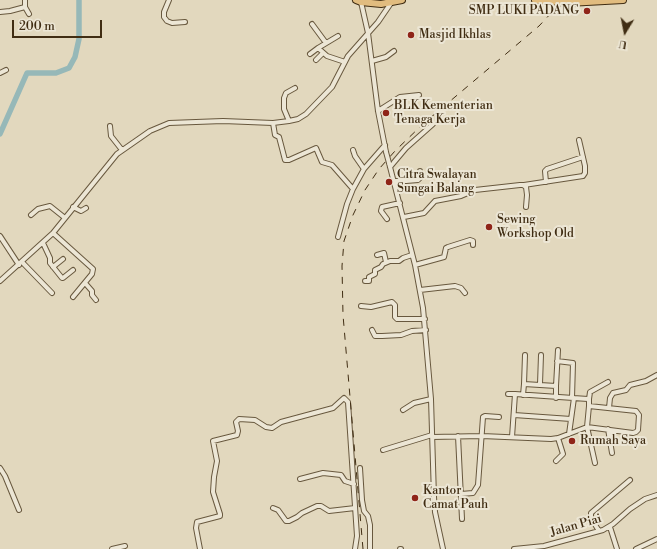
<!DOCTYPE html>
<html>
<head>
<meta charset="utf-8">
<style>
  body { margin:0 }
  #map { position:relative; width:657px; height:549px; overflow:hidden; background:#e2d8be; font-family:"Libre Bodoni",serif }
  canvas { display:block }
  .north { position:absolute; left:605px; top:12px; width:40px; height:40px; -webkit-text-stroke:3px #ece6d5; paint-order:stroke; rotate:190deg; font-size:11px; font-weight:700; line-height:16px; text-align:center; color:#402d13 }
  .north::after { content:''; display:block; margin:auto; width:14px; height:18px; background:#402d13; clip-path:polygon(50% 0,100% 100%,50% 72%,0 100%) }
  .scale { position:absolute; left:12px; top:20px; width:90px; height:18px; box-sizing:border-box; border:2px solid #402d13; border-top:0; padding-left:5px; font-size:12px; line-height:14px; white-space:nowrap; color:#402d13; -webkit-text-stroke:3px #ece6d5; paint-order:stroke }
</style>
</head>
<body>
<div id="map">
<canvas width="657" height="549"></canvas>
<div class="north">U</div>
<div class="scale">200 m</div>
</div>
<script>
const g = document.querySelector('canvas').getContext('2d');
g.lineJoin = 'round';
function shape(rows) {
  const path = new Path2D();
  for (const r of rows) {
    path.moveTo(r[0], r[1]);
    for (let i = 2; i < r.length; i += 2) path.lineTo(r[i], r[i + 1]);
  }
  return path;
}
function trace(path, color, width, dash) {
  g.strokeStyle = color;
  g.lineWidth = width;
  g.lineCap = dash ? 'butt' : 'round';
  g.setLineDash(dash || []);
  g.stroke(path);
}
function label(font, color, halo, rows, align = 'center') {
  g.font = font + ' "Libre Bodoni",serif';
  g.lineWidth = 4;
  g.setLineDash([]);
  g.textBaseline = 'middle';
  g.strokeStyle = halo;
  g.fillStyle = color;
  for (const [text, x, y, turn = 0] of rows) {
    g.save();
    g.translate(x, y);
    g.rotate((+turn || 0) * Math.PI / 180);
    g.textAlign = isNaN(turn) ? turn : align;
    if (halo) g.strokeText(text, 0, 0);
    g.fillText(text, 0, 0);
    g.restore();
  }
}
const river = shape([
  [0,134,27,73,56,73,69,68,75,57,79,39,79,0]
]);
const minor = shape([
  [169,0,164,12,164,17,167,21,172,23,185,22],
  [361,2,368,33,378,111,386,152],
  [25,7,29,14],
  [0,12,10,11,25,7,25,0],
  [312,24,326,43],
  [338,36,318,48,327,56,345,62],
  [310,54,318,48],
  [316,60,323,53],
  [372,61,386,57,394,51],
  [0,73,6,70],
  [378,111,400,97,419,95],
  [289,121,284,109,284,98,286,93,295,88],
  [273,123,275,135,279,137,285,160,289,160,316,148,322,162,332,165,353,189],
  [110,126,111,136,122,150],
  [353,150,355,156,364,169],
  [389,163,415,265,423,308,431,399,434,497,435,512,443,549],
  [390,167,406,148,433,124],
  [394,181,406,181,418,180,420,178,420,171],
  [546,182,545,171,547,169,583,157],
  [524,185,583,176,585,173,585,166,579,140],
  [73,207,81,211,86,208],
  [31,215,38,209,50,206,65,218],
  [404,217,424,213,435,201,461,196,475,190,520,185,523,185,526,187,527,195,526,207],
  [387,219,381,211,382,207,400,203],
  [53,233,93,269,92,274,73,297],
  [0,236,19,265],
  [338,237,347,204,353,189,364,169,385,145],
  [43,243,50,258,50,263,62,278,63,278,73,270],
  [377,255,384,253,386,262],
  [22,262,52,293],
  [415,265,444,257,446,248,448,247,470,240,473,241,473,245],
  [53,267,63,259],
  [0,281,53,233,117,154,150,131,169,123,223,121,273,123,289,121,298,119,306,114,332,87,348,56,378,22,391,3],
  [365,281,369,281,369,277,375,274,375,270,381,267,383,264,390,261,399,261,403,258,412,255],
  [85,283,92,291,92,295,96,300],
  [420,290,455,286,461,288,465,293],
  [361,306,371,307,392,302,395,305,395,317,397,319,425,319],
  [372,330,375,336,382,336,401,335,412,331,426,330],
  [525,355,524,384,556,386,556,398],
  [557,361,573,363,572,398],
  [540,384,541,355],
  [556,386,558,350],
  [508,394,515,394,512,437],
  [523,395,524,384],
  [589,399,590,392,608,382],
  [589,406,587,427,595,463],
  [609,408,610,398,613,393,626,390,630,385,646,381,657,375],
  [403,410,414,403,431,399],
  [514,415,571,419],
  [608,429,612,453],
  [569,434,574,398],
  [458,436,462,519],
  [432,437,482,436,551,439,558,438,587,427,633,433,636,432,638,430,639,415,636,411,589,406,589,399,588,399,515,394],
  [383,450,432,435],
  [556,461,563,454,558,438],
  [0,468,5,476,19,510],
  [360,468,362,500,364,511,368,516,370,525,370,549],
  [300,479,323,473,341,475,345,481,354,484],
  [461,494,473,493,478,485,483,417,485,416,499,417],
  [273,508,278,510,286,521,289,521,297,517,302,513,317,506,321,506,329,511,355,508],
  [610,527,617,549],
  [599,531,591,518,591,513,630,480],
  [112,549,125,546],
  [200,549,196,528,197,522,220,516,220,514,213,492,214,477,217,461,213,441,237,435,238,431,236,422,239,419,255,420,266,427,272,428,281,422,333,408,344,398,348,402,352,462,357,536,355,549],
  [400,549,401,549],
  [514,549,544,546,603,530,613,524,630,509,645,499,657,495],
  [636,549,657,539]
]);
const highway = shape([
  [356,0,361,2,381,4,402,0],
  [535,0,549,1],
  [568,3,623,0]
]);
const rail = shape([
  [363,549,343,315,342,266,344,241,353,215,365,190,379,169,395,151,423,124,539,26,555,9,561,0]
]);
const minorBridge = shape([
  [386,152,389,163]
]);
const highwayBridge = shape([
  [549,1,568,3]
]);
const markers = [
  [587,11,4,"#8f2418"],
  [411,35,4,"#8f2418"],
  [386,113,4,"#8f2418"],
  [389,182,4,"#8f2418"],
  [489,227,4,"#8f2418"],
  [572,441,4,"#8f2418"],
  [415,498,4,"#8f2418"]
];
const poiNames = [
  ["SMP LUKI PADANG",579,11,"right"],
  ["Masjid Ikhlas",419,35],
  ["BLK Kementerian",394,106],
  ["Tenaga Kerja",394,120],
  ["Citra Swalayan",397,175],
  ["Sungai Balang",397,189],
  ["Sewing",497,220],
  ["Workshop Old",497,234],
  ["Rumah Saya",580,441],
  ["Kantor",423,491],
  ["Camat Pauh",423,505]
];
const streetNames = [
  ["Jalan Piai",576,526,-16]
];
trace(river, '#96b8b8', 5.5);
trace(minor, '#68583e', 6);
trace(highway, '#402d13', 8);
trace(minor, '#ece6d5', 4);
trace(highway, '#e1bc7f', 6);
trace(rail, '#402d13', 1, [7, 7]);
trace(minorBridge, '#68583e', 6, []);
trace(highwayBridge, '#402d13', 8, []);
trace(minorBridge, '#ece6d5', 4);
trace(highwayBridge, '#e1bc7f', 6);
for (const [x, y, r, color] of markers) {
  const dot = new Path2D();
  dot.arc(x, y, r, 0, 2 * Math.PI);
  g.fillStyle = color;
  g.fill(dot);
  trace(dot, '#ece6d5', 1.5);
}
label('12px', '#402d13', '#ece6d5', poiNames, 'left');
label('12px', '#402d13', '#ece6d5', streetNames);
</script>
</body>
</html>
